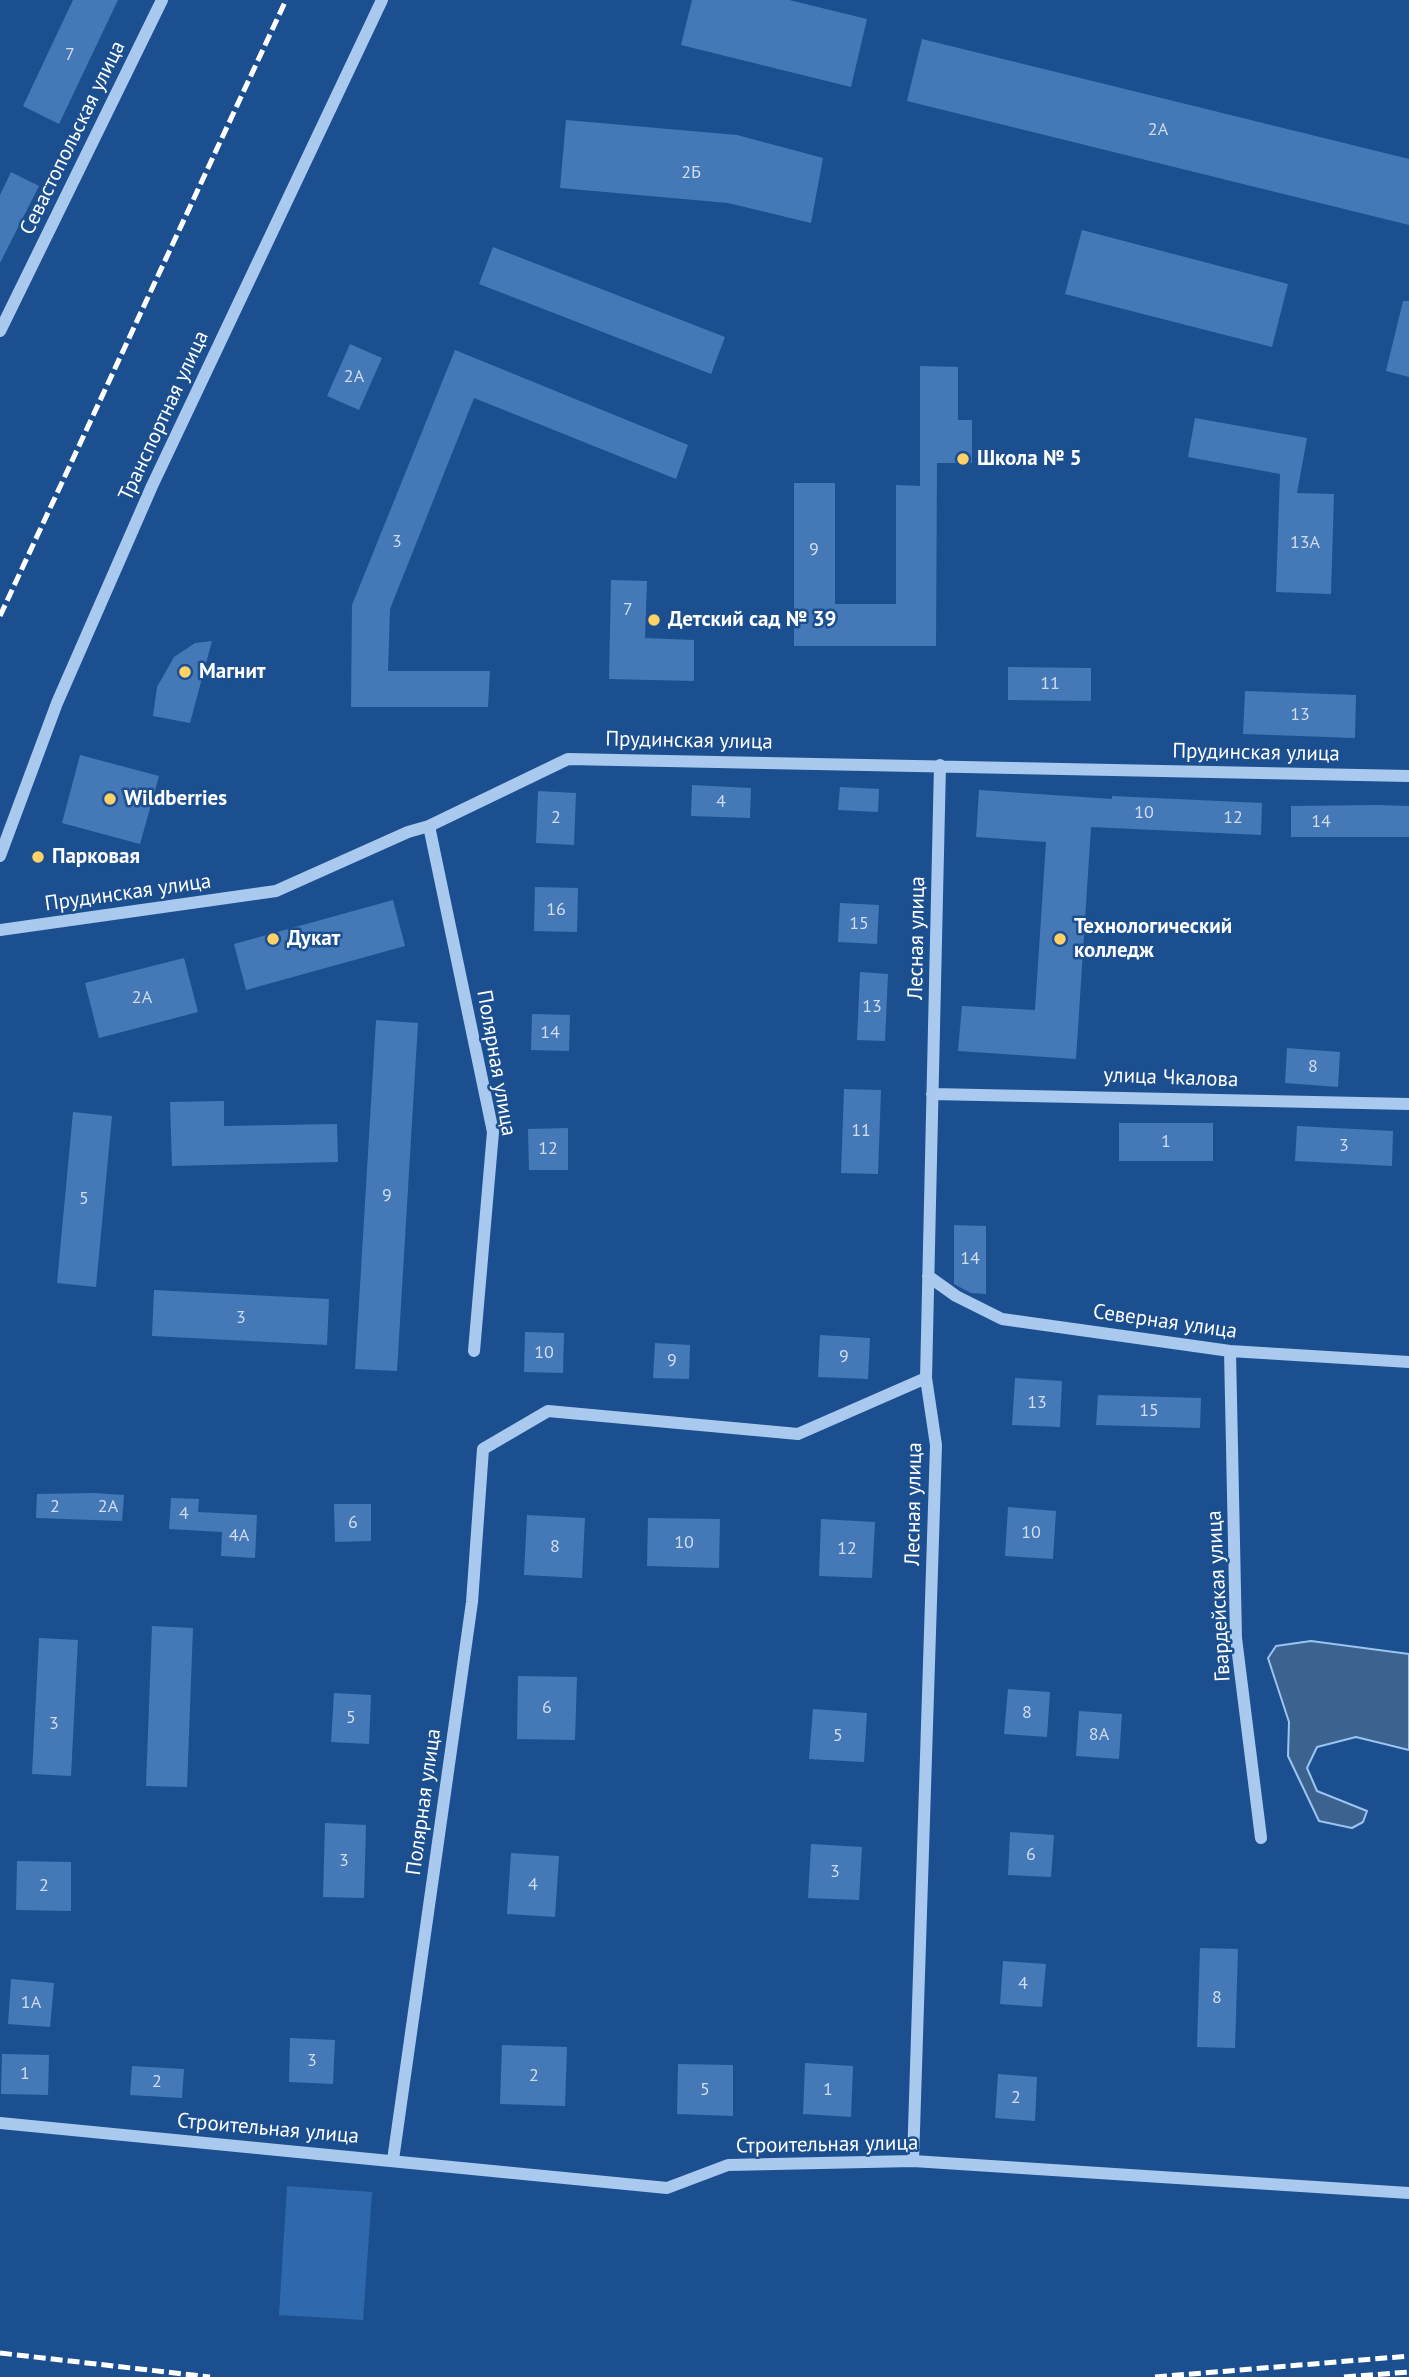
<!DOCTYPE html>
<html>
<head>
<meta charset="utf-8">
<style>
  body { margin:0 }
  canvas { display:block; background:#1b4f8f }
</style>
</head>
<body>
<canvas width="1409" height="2377"></canvas>
<script>
const g = document.querySelector('canvas').getContext('2d');
g.lineJoin = 'round';
function paint(path, color) {
  g.fillStyle = color;
  g.fill(path, 'evenodd');
}
function shape(rows) {
  const path = new Path2D();
  for (const r of rows) {
    path.moveTo(r[0], r[1]);
    for (let i = 2; i < r.length; i += 2) path.lineTo(r[i], r[i + 1]);
  }
  return path;
}
function trace(path, color, width, dash) {
  g.strokeStyle = color;
  g.lineWidth = width;
  g.lineCap = dash ? 'butt' : 'round';
  g.setLineDash(dash || []);
  g.stroke(path);
}
function label(font, color, halo, rows, align = 'center') {
  g.font = font + ' "PT Sans",sans-serif';
  g.lineWidth = 5;
  g.setLineDash([]);
  g.textBaseline = 'middle';
  g.strokeStyle = halo;
  g.fillStyle = color;
  for (const [text, x, y, turn = 0] of rows) {
    g.save();
    g.translate(x, y);
    g.rotate((+turn || 0) * Math.PI / 180);
    g.textAlign = isNaN(turn) ? turn : align;
    if (halo) g.strokeText(text, 0, 0);
    g.fillText(text, 0, 0);
    g.restore();
  }
}
const green = shape([
  [287,2186,372,2192,363,2320,279,2315]
]);
const water = shape([
  [1311,1641,1409,1654,1409,1750,1356,1737,1317,1747,1307,1768,1317,1791,1367,1811,1363,1822,1352,1828,1319,1821,1288,1756,1289,1722,1268,1658,1276,1646,1311,1641]
]);
const building = shape([
  [73,0,118,0,59,124,23,106],
  [692,0,789,0,867,19,851,87,681,45],
  [922,39,1409,159,1409,225,907,101],
  [566,120,737,135,823,158,811,223,728,203,560,188],
  [11,172,39,186,0,263,0,195],
  [1082,230,1288,284,1272,347,1065,294],
  [493,247,725,337,711,374,479,284],
  [1403,301,1409,301,1409,377,1386,371],
  [350,344,382,358,359,410,327,396],
  [455,350,688,445,676,479,474,398,390,609,388,671,490,671,488,707,351,707,352,605],
  [920,366,958,367,958,420,972,420,972,463,937,463,936,646,794,646,794,483,835,483,835,604,896,604,896,485,920,486],
  [1195,418,1307,438,1297,493,1334,494,1331,594,1276,592,1280,474,1188,457],
  [611,580,647,581,645,638,694,640,694,681,609,679],
  [212,641,190,723,153,716,157,687,174,657,195,643],
  [1008,667,1091,668,1091,701,1008,700],
  [1245,691,1356,695,1355,738,1243,734],
  [80,755,159,776,140,844,62,823],
  [692,785,751,788,750,818,691,816],
  [840,787,879,789,878,812,838,810],
  [979,790,1112,799,1112,796,1262,803,1261,835,1091,827,1076,1059,958,1051,962,1006,1035,1010,1046,842,976,837],
  [538,791,576,793,574,845,536,843],
  [1377,805,1409,806,1409,837,1291,837,1291,806],
  [535,887,578,888,577,932,534,931],
  [393,900,405,946,246,990,234,944],
  [840,903,879,905,877,944,838,942],
  [184,958,198,1012,99,1038,85,983],
  [860,972,888,974,885,1041,857,1040],
  [532,1014,570,1015,569,1051,531,1050],
  [376,1020,418,1023,397,1371,355,1369],
  [1287,1048,1340,1052,1338,1087,1285,1083],
  [844,1089,881,1090,878,1174,841,1173],
  [224,1101,224,1126,337,1124,338,1162,172,1166,170,1102],
  [73,1112,112,1116,96,1287,57,1283],
  [1119,1123,1213,1123,1213,1161,1119,1161],
  [1297,1126,1393,1131,1392,1166,1295,1161],
  [568,1128,568,1170,529,1170,528,1129],
  [954,1225,986,1226,986,1294,971,1293,954,1284],
  [154,1290,329,1299,327,1345,152,1336],
  [525,1332,564,1333,563,1373,524,1372],
  [820,1335,870,1338,868,1379,818,1377],
  [655,1343,690,1345,689,1379,653,1378],
  [1015,1378,1062,1381,1060,1427,1012,1425],
  [1098,1395,1201,1398,1200,1428,1096,1425],
  [94,1493,124,1495,122,1521,36,1518,37,1494],
  [171,1498,199,1499,198,1512,257,1515,255,1558,221,1556,222,1532,169,1529],
  [334,1504,371,1504,371,1541,335,1542],
  [1008,1507,1056,1511,1053,1559,1005,1556],
  [527,1515,585,1518,582,1578,524,1575],
  [648,1518,720,1519,719,1568,647,1566],
  [821,1519,875,1522,872,1578,819,1576],
  [152,1626,193,1628,187,1787,146,1786],
  [39,1638,78,1640,71,1776,32,1774],
  [518,1676,577,1677,575,1740,517,1739],
  [1008,1689,1050,1692,1047,1737,1004,1734],
  [334,1693,371,1695,369,1744,331,1742],
  [813,1709,867,1713,864,1762,809,1759],
  [1079,1711,1122,1714,1119,1759,1076,1756],
  [325,1823,366,1825,364,1898,323,1897],
  [1010,1832,1054,1835,1051,1877,1008,1875],
  [811,1844,862,1847,859,1900,808,1898],
  [511,1853,559,1856,555,1917,507,1914],
  [17,1861,71,1862,71,1911,16,1910],
  [1200,1948,1238,1949,1235,2048,1197,2047],
  [1003,1961,1046,1964,1042,2007,1000,2004],
  [11,1979,54,1983,50,2027,8,2024],
  [290,2038,335,2040,333,2084,289,2082],
  [502,2045,567,2047,565,2106,500,2104],
  [2,2054,49,2055,48,2095,1,2094],
  [805,2063,853,2066,851,2117,803,2114],
  [678,2064,733,2065,733,2116,677,2114],
  [132,2066,184,2069,182,2098,130,2095],
  [998,2074,1037,2077,1035,2121,995,2118]
]);
const minor = shape([
  [0,331,162,0],
  [429,826,493,1132,474,1351],
  [0,856,57,703,152,486,382,0],
  [0,930,276,891,408,832,429,826,568,759,1409,776],
  [932,1094,1409,1104],
  [928,1276,956,1296,1002,1319,1230,1351,1409,1362],
  [1230,1351,1236,1638,1261,1838],
  [0,2123,667,2188,728,2165,913,2161,1409,2193],
  [393,2160,472,1602,483,1449,548,1411,798,1434,926,1378],
  [913,2161,936,1445,926,1378,940,765]
]);
const rail = shape([
  [0,616,286,0],
  [0,2353,210,2377],
  [1155,2377,1409,2356],
  [1344,2377,1409,2372]
]);
const markers = [
  [963,459,7,"#ffd166"],
  [654,620,7,"#ffd166"],
  [185,672,7,"#ffd166"],
  [110,799,7,"#ffd166"],
  [38,857,7,"#ffd166"],
  [273,939,7,"#ffd166"],
  [1060,939,7,"#ffd166"]
];
const numberNames = [
  ["7",70,55],
  ["2А",1158,130],
  ["2Б",691,173],
  ["2А",354,377],
  ["3",397,542],
  ["13А",1305,543],
  ["9",814,550],
  ["7",628,610],
  ["11",1050,684],
  ["13",1300,715],
  ["4",721,802],
  ["10",1144,813],
  ["2",556,818],
  ["12",1233,818],
  ["14",1321,822],
  ["16",556,910],
  ["15",859,924],
  ["2А",142,998],
  ["13",872,1007],
  ["14",550,1033],
  ["8",1313,1067],
  ["11",861,1131],
  ["1",1166,1142],
  ["3",1344,1146],
  ["12",548,1149],
  ["9",387,1196],
  ["5",84,1199],
  ["14",970,1259],
  ["3",241,1318],
  ["10",544,1353],
  ["9",844,1357],
  ["9",672,1361],
  ["13",1037,1403],
  ["15",1149,1411],
  ["2",55,1507],
  ["2А",108,1507],
  ["4",184,1514],
  ["6",353,1523],
  ["10",1031,1533],
  ["4А",239,1536],
  ["10",684,1543],
  ["8",555,1547],
  ["12",847,1549],
  ["6",547,1708],
  ["8",1027,1713],
  ["5",351,1718],
  ["3",54,1724],
  ["8А",1099,1735],
  ["5",838,1736],
  ["6",1031,1855],
  ["3",344,1861],
  ["3",835,1872],
  ["4",533,1885],
  ["2",44,1886],
  ["4",1023,1984],
  ["8",1217,1998],
  ["1А",31,2003],
  ["3",312,2061],
  ["1",25,2074],
  ["2",534,2076],
  ["2",157,2082],
  ["5",705,2090],
  ["1",828,2090],
  ["2",1016,2098]
];
const streetNames = [
  ["Севастопольская улица",73,138,-64],
  ["Транспортная улица",164,416,-65],
  ["Прудинская улица",689,741,1],
  ["Прудинская улица",1256,753,1],
  ["Прудинская улица",128,893,-8],
  ["Лесная улица",917,938,-89],
  ["Полярная улица",496,1063,80],
  ["улица Чкалова",1171,1078,2],
  ["Северная улица",1165,1322,8],
  ["Лесная улица",914,1504,-89],
  ["Гвардейская улица",1219,1596,-93],
  ["Полярная улица",424,1802,-82],
  ["Строительная улица",268,2129,5],
  ["Строительная улица",827,2145,-1]
];
const poiNames = [
  ["Школа № 5",977,459],
  ["Детский сад № 39",668,620],
  ["Магнит",199,672],
  ["Wildberries",124,799],
  ["Парковая",52,857],
  ["Технологический",1074,927],
  ["колледж",1074,951],
  ["Дукат",287,939]
];
paint(green, '#2e69ad');
paint(water, '#3c6290');
trace(water, '#9cc4f0', 2);
paint(building, '#4478b7');
trace(minor, '#a9c9ee', 12);
trace(rail, '#fff', 5, [12, 5]);
for (const [x, y, r, color] of markers) {
  const dot = new Path2D();
  dot.arc(x, y, r, 0, 2 * Math.PI);
  g.fillStyle = color;
  g.fill(dot);
  trace(dot, '#1b4f8f', 2.5);
}
label('18px', '#d0dded', null, numberNames);
label('21px', '#fff', '#1b4f8f', streetNames);
label('bold 21px', '#fff', '#1b4f8f', poiNames, 'left');
</script>
</body>
</html>
